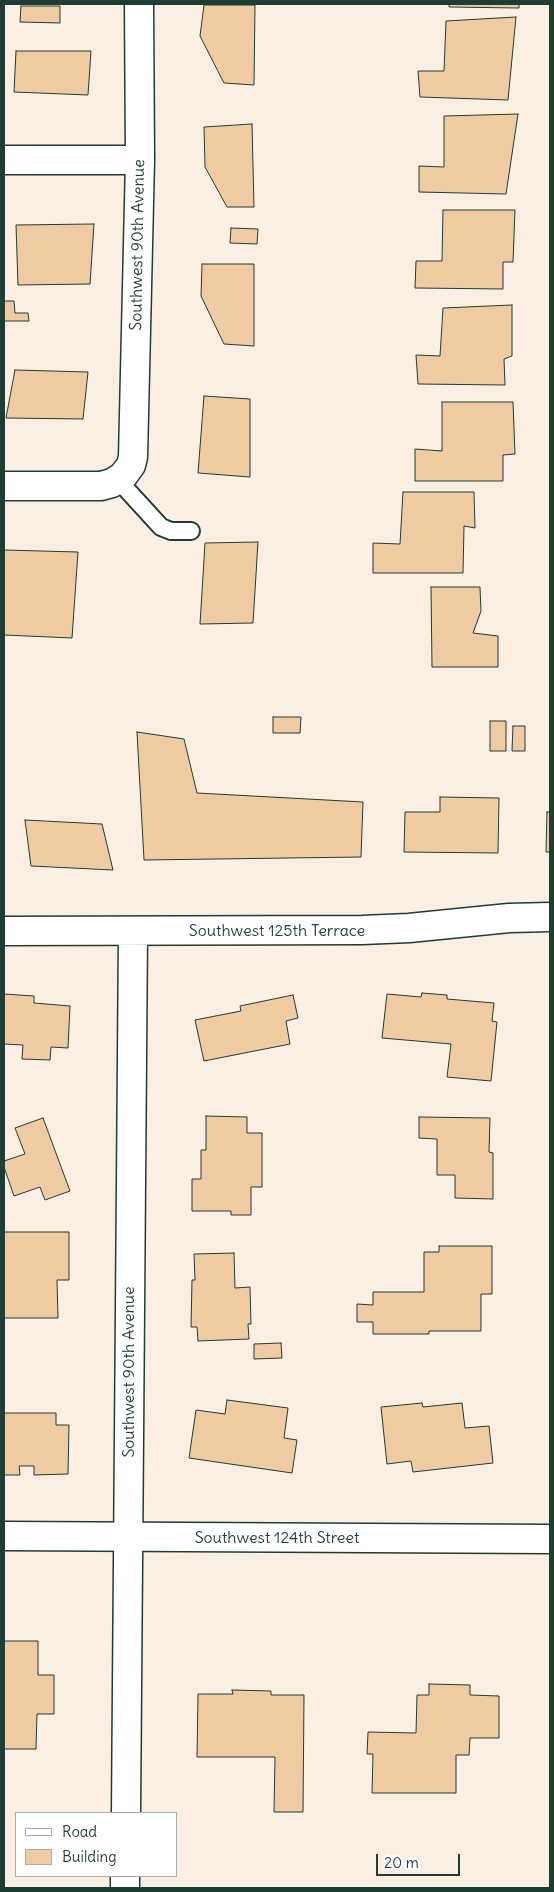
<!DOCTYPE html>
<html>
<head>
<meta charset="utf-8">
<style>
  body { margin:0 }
  #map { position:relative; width:554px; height:1892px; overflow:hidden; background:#faefe2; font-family:Delius,sans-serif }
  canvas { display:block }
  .frame { position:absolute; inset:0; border:5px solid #1f3d34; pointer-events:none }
  .legend { position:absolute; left:15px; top:1812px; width:162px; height:65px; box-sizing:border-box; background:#fff; border:1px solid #a5b1ae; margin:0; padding:6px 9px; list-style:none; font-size:15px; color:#1f3d34 }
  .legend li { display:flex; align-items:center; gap:10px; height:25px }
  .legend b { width:25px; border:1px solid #a5b1ae }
  .scale { position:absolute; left:376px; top:1854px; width:84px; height:22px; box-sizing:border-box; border:2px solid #1f3d34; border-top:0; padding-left:6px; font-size:15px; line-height:18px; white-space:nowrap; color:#1f3d34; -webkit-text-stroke:4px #fff; paint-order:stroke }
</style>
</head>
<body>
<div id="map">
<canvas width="554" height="1892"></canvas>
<div class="frame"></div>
<ul class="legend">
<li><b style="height:6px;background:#fff"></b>Road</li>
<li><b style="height:14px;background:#f0caa0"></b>Building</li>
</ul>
<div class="scale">20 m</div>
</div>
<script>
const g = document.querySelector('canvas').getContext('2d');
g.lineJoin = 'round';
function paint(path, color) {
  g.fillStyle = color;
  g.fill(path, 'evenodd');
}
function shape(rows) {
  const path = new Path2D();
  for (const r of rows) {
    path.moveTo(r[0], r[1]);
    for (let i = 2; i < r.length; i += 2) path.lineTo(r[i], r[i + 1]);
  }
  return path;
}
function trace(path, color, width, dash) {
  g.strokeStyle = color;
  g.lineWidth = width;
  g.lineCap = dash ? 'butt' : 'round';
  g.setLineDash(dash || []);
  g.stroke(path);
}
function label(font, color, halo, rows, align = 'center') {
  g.font = font + ' Delius,sans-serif';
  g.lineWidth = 4;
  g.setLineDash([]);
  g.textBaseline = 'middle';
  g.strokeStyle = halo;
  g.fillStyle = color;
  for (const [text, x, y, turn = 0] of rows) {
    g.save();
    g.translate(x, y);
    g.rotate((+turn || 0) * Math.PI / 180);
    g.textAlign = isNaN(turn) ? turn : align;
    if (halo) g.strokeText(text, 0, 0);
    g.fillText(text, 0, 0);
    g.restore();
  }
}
const building = shape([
  [449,4,519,4,519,8,449,7,449,4],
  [204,5,255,5,254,85,224,83,200,36,204,5],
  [21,6,60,6,60,23,20,22,21,6],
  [516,17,508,100,420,97,418,71,444,71,446,21,516,17],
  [16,51,91,51,88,95,14,92,16,51],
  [518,114,506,194,419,192,419,166,444,167,444,116,518,114],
  [252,124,254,207,227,207,205,167,204,127,252,124],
  [443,210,515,210,513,262,503,262,503,289,415,288,416,261,442,261,443,210],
  [94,224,90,284,18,285,16,225,94,224],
  [231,228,258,229,257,244,230,243,231,228],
  [202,264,254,264,254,346,224,344,201,296,202,264],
  [4,301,14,301,15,313,28,313,29,321,4,321,4,301],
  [512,305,512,356,504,359,505,385,418,384,416,355,440,356,443,308,512,305],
  [15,370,88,372,83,419,6,418,15,370],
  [204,396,250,399,250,477,198,473,204,396],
  [442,402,513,402,515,454,503,455,503,481,415,481,415,449,442,451,442,402],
  [403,492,474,492,475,528,464,526,463,573,373,573,373,543,400,544,403,492],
  [258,542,253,623,200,624,205,543,258,542],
  [4,550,78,552,72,638,4,635,4,550],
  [431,587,480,587,481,611,473,633,498,636,498,667,432,667,431,587],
  [273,717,301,717,300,733,273,733,273,717],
  [490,721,506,721,506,751,490,751,490,721],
  [513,726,525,726,525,751,512,751,513,726],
  [137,732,184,739,197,793,363,802,361,857,144,860,137,732],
  [440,797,499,798,498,853,404,852,405,812,440,812,440,797],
  [547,812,550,812,550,852,546,852,547,812],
  [25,820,102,824,113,870,31,866,25,820],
  [422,993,447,995,447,999,494,1003,492,1021,497,1022,491,1081,447,1077,451,1044,382,1038,387,994,421,997,422,993],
  [4,994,34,996,34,1003,70,1006,68,1048,51,1047,50,1060,22,1059,23,1045,4,1044,4,994],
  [293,995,298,1018,286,1021,290,1044,204,1061,195,1020,241,1011,240,1006,293,995],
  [206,1116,247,1117,247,1133,262,1133,262,1187,251,1187,251,1215,231,1215,231,1211,192,1211,192,1179,201,1179,201,1150,206,1150,206,1116],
  [419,1117,490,1118,489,1152,493,1153,493,1199,455,1198,455,1175,437,1175,437,1139,419,1138,419,1117],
  [43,1118,70,1191,45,1200,40,1187,14,1196,4,1167,4,1161,25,1154,15,1128,43,1118],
  [4,1232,69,1232,69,1280,57,1280,58,1318,4,1318,4,1232],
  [439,1246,492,1246,492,1294,481,1294,481,1331,429,1331,429,1334,373,1334,373,1322,357,1322,357,1304,373,1305,373,1292,424,1292,424,1252,439,1252,439,1246],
  [234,1253,235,1288,250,1287,251,1324,248,1324,249,1339,198,1341,197,1327,191,1327,192,1280,195,1280,194,1254,234,1253],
  [281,1343,282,1358,254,1359,254,1344,281,1343],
  [227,1400,288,1408,284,1438,297,1440,292,1473,189,1458,196,1410,225,1414,227,1400],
  [422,1403,423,1407,462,1403,465,1428,489,1426,493,1463,413,1472,411,1461,387,1464,381,1407,422,1403],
  [4,1413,56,1413,56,1425,69,1425,68,1474,34,1475,34,1466,19,1466,20,1475,4,1475,4,1413],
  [4,1641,38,1641,38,1675,54,1675,54,1714,37,1714,36,1749,4,1749,4,1641],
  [429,1684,470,1685,470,1695,499,1696,499,1738,470,1738,469,1755,456,1755,456,1793,372,1793,373,1754,367,1754,368,1732,416,1733,417,1695,429,1695,429,1684],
  [232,1690,271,1691,271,1695,304,1695,303,1812,274,1812,275,1757,197,1757,198,1694,233,1694,232,1690]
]);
const lane = shape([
  [118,480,161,527,171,531,191,531]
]);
const street = shape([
  [4,160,140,160],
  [4,486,101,486,112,483,123,476,131,465,133,457,140,160,139,4],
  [4,931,362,930,409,928,509,918,550,917],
  [126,1813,133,931],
  [125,1888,125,1876]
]);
const secondary = shape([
  [4,1536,550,1539]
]);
const streetNames = [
  ["Southwest 90th Avenue",138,245,-89],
  ["Southwest 125th Terrace",277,931],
  ["Southwest 90th Avenue",129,1372,-90],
  ["Southwest 124th Street",277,1538]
];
paint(building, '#f0caa0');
trace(building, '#1f3d34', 1);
trace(lane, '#1f3d34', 20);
trace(street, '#1f3d34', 31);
trace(secondary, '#1f3d34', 31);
trace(lane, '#fff', 16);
trace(street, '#fff', 28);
trace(secondary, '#fff', 28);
label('16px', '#1f3d34', '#fff', streetNames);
</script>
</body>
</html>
